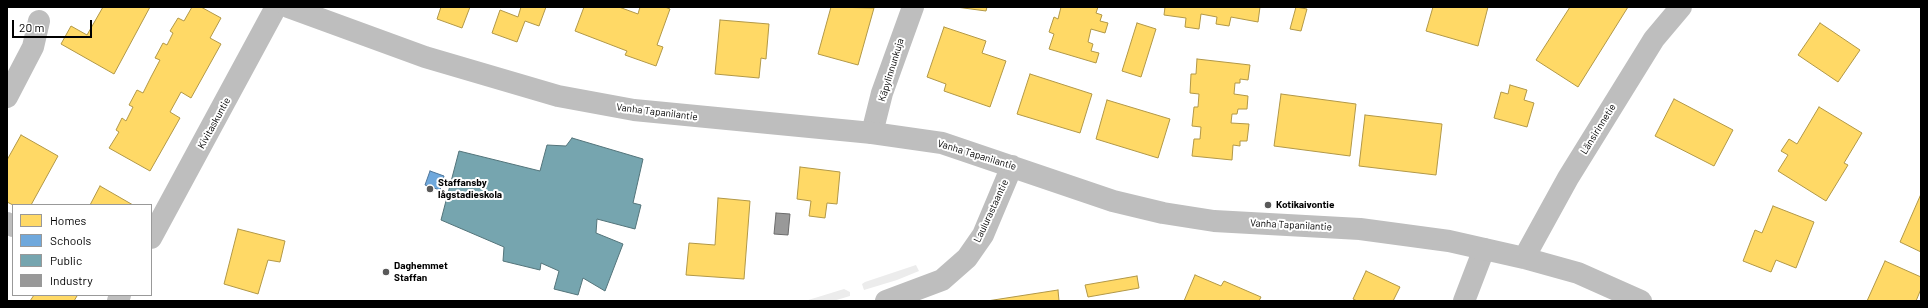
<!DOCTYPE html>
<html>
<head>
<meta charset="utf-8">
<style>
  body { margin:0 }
  #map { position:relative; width:1928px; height:308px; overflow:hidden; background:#fff; font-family:Barlow,sans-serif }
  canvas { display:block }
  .frame { position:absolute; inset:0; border:8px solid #000; pointer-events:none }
  .legend { position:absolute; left:12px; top:204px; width:140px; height:92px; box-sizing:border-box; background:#fff; border:1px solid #999; margin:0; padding:5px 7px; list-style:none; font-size:12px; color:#000 }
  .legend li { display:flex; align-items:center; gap:8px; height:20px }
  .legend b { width:20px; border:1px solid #999 }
  .scale { position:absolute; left:12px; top:20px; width:80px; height:18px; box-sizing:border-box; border:2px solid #000; border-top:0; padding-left:5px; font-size:12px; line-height:14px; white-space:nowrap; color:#000; -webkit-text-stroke:3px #fff; paint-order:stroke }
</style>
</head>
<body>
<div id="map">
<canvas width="1928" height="308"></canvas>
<div class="frame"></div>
<ul class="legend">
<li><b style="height:11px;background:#ffd966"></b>Homes</li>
<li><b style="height:11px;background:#6fa8dc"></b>Schools</li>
<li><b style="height:11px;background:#76a5af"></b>Public</li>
<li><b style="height:11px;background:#999"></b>Industry</li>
</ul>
<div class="scale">20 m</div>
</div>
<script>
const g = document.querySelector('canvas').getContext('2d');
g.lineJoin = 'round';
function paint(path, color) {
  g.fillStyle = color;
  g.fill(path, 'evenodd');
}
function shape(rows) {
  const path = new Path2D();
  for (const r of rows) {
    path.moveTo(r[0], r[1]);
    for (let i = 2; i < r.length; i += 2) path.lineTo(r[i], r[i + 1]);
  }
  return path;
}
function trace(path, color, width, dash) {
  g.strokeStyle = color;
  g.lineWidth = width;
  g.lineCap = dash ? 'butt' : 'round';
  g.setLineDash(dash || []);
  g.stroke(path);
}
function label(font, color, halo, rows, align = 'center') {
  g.font = font + ' Barlow,sans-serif';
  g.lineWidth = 4;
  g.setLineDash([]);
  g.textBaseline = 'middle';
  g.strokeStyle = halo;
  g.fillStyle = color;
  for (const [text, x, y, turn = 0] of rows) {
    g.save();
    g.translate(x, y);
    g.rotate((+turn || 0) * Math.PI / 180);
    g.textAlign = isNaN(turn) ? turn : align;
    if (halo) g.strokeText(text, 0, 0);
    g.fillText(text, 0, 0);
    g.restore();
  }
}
const green = shape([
  [916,265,919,271,897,280,864,290,862,284,865,282],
  [844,289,850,292,850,296,833,301,805,301]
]);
const homes = shape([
  [103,7,150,7,114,74,61,44,71,26,87,35,103,7],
  [192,7,201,7,221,18,210,38,221,44,191,98,181,92,170,112,180,118,150,171,109,148,119,132,116,130,122,118,126,121,133,107,129,105,137,90,143,93,151,77,160,60,155,58,163,43,167,45,173,33,170,31,178,18,184,21,192,7],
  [441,7,470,7,462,28,437,19,441,7],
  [521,7,546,7,539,26,525,21,517,42,492,33,500,10,518,17,521,7],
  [584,7,619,7,638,14,640,7,665,7,670,9,657,45,663,47,656,66,625,55,627,51,575,31,584,7],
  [831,7,874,8,858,65,818,54,831,7],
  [956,7,987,7,986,11,956,7],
  [1061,7,1098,7,1096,13,1102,15,1100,21,1108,23,1105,33,1091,29,1088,42,1093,44,1091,51,1099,53,1096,63,1049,49,1054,34,1049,32,1054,17,1058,19,1061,7],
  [1165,7,1260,7,1258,22,1231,17,1229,26,1216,24,1217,17,1201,14,1199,29,1185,27,1186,18,1164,15,1165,7],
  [1296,7,1307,9,1301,31,1290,29,1296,7],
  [1433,7,1488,7,1478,46,1426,31,1433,7],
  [1570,7,1628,7,1578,87,1536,60,1570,7],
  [720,20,769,24,766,59,761,58,759,78,715,74,720,20],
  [1137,23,1156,29,1141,77,1122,71,1137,23],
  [1820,23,1860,50,1838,82,1798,55,1820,23],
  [944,27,986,41,982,53,1006,61,990,107,944,91,946,84,927,77,944,27],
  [1197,59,1250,65,1248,80,1240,79,1240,83,1235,83,1234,94,1248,96,1247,109,1238,109,1237,114,1232,114,1231,123,1249,124,1247,141,1240,141,1240,146,1233,145,1232,160,1192,156,1194,139,1200,139,1201,127,1192,126,1194,107,1198,107,1199,94,1190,93,1191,74,1196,74,1197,59],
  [1030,74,1092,94,1080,133,1017,114,1030,74],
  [1510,85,1527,90,1524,100,1534,103,1527,127,1494,118,1501,92,1508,94,1510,85],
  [1281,94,1356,104,1350,156,1274,146,1281,94],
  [1674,99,1733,130,1714,166,1655,136,1674,99],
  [1107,100,1170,119,1158,158,1096,139,1107,100],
  [1819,107,1862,133,1844,163,1848,165,1826,201,1778,171,1788,155,1781,151,1789,139,1797,144,1819,107],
  [1365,115,1442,124,1436,175,1359,166,1365,115],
  [21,135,58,156,31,205,13,205,7,202,7,160,21,135],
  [800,167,840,172,837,204,827,203,825,218,809,216,811,201,797,199,800,167],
  [100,186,133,205,90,205,100,186],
  [1921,194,1921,252,1900,242,1921,194],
  [718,198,750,201,744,279,686,275,689,243,715,245,718,198],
  [1773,206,1814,222,1796,268,1776,260,1771,272,1743,261,1755,230,1762,233,1773,206],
  [238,229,285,241,280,262,268,260,258,294,224,284,238,229],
  [1885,261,1921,277,1921,289,1916,301,1867,301,1885,261],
  [1366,271,1400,287,1393,301,1357,301,1353,299,1366,271],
  [1195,275,1221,286,1224,281,1261,297,1259,301,1184,301,1195,275],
  [1137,276,1139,288,1088,297,1085,285,1137,276],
  [1058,290,1059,301,987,301,1058,290],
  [34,295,75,295,77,296,74,301,30,301,34,295]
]);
const schools = shape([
  [430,171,444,176,440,190,425,185,430,171]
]);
const public = shape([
  [572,138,643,159,633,203,641,205,635,229,597,219,596,233,623,244,605,291,583,278,578,295,554,289,559,271,541,263,540,270,503,261,504,247,441,220,459,151,540,171,547,145,566,146,572,138]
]);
const industry = shape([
  [776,213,790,214,788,235,774,234,776,213]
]);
const minor = shape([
  [7,97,33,47,39,21],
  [872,133,882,93,913,7],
  [7,223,13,226],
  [151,238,276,7],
  [118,301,120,295],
  [1464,301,1484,249]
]);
const tertiary = shape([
  [288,7,425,57,558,96,634,110,872,133,942,143,1113,201,1163,213,1214,221,1360,229,1449,241,1524,258,1578,273,1641,301],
  [1524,258,1568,178,1654,39,1681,7],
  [886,301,942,280,967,258,983,235,1012,166]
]);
const markers = [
  [430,189,4,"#595959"],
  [1268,205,4,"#595959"],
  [386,272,4,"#595959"]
];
const streetNames = [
  ["Käpylinnunkuja",891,70,-73],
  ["Vanha Tapanilantie",657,112,7],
  ["Kivitaskuntie",214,123,-61],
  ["Länsirinnetie",1598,129,-58],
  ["Vanha Tapanilantie",977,155,17],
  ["Laulurastaantie",991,211,-65],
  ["Vanha Tapanilantie",1291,225,3]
];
const poiNames = [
  ["Staffansby",438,183],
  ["lågstadieskola",438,195],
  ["Kotikaivontie",1276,205],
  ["Daghemmet",394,266],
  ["Staffan",394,278]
];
paint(green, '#ececec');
paint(homes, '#ffd966');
trace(homes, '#b29847', 1);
paint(schools, '#6fa8dc');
trace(schools, '#4e769a', 1);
paint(public, '#76a5af');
trace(public, '#53747a', 1);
paint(industry, '#999');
trace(industry, '#6b6b6b', 1);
trace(minor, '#bebebe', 22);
trace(tertiary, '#bebebe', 22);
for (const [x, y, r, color] of markers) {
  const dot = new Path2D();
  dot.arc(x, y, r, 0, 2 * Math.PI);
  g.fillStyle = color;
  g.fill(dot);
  trace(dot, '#fff', 1.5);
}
label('10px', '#000', '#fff', streetNames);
label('bold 10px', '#000', '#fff', poiNames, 'left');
</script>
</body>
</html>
